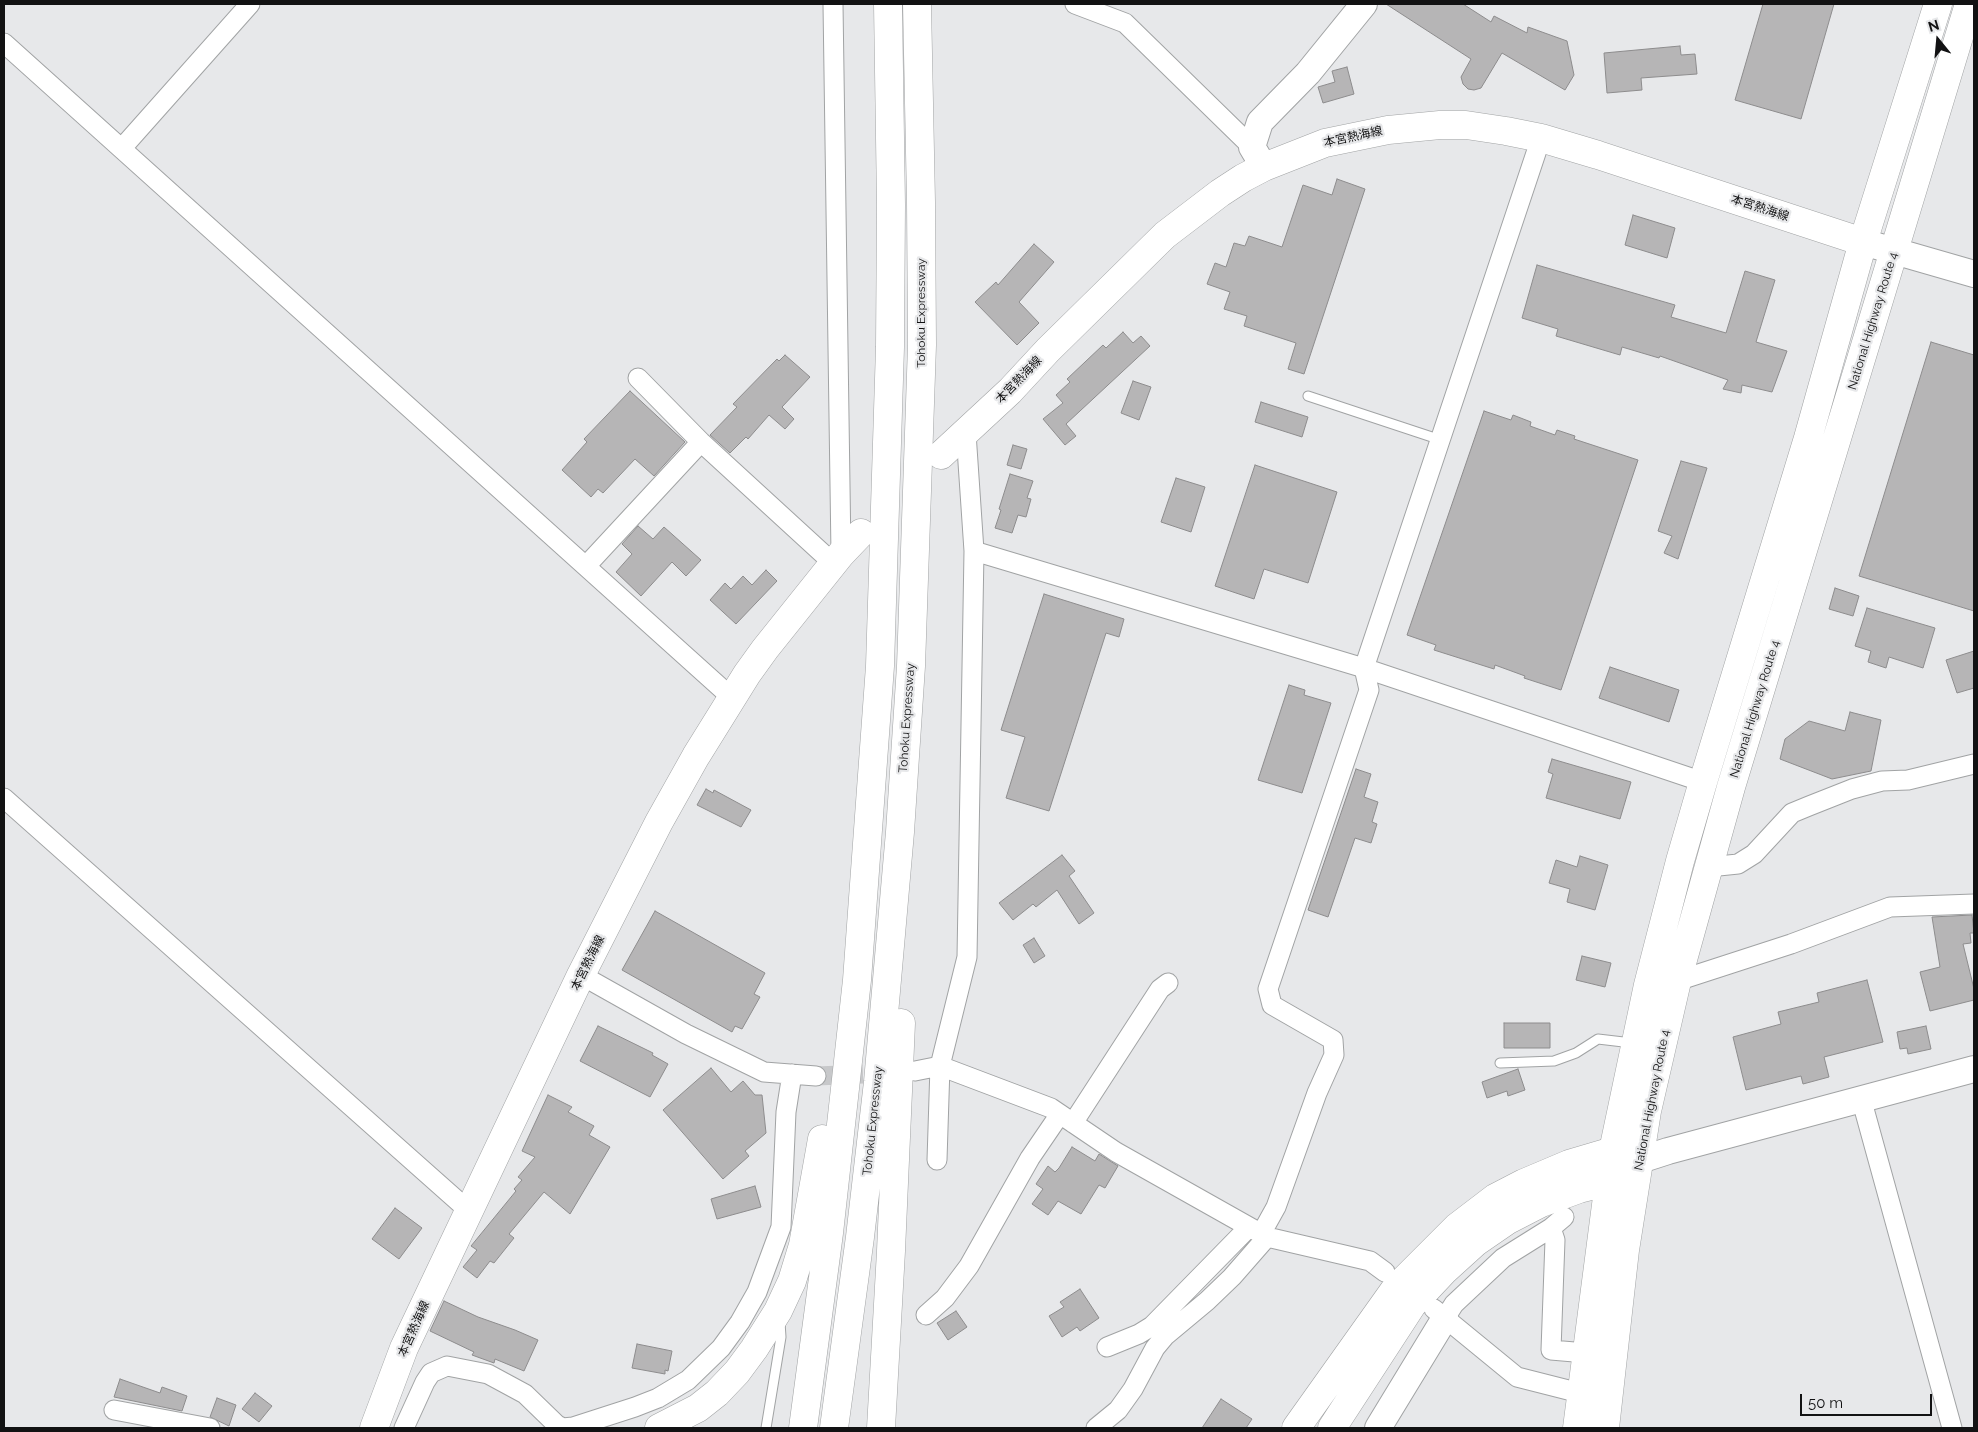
<!DOCTYPE html>
<meta charset="utf-8">
<style>
body{margin:0}
#map{position:relative;width:1978px;height:1432px;overflow:hidden;background:#e7e8ea;font-family:Raleway,sans-serif}
canvas{display:block}
.frame{position:absolute;inset:0;border:5px solid #121213;pointer-events:none}
.north{position:absolute;left:1913px;top:15px;width:50px;height:50px;-webkit-text-stroke:4px #e7e8ea;paint-order:stroke;rotate:343deg;font-size:14px;font-weight:700;line-height:20px;text-align:center;color:#121213}
.north::after{content:'';display:block;margin:auto;width:18px;height:22px;background:#121213;clip-path:polygon(50% 0,100% 100%,50% 72%,0 100%)}
.scale{position:absolute;left:1800px;top:1394px;width:132px;height:22px;box-sizing:border-box;border:2px solid #121213;border-top:0;padding-left:6px;font-size:15px;line-height:18px;white-space:nowrap;color:#121213;-webkit-text-stroke:4px #e7e8ea;paint-order:stroke}
</style>
<div id="map">
<canvas width="1978" height="1432"></canvas>
<div class="frame"></div>
<div class="north">N</div>
<div class="scale">50 m</div>
</div>
<script>
const ctx = document.querySelector('canvas').getContext('2d');
ctx.lineJoin = 'round';
function paint(path, color) {
  ctx.fillStyle = color;
  ctx.fill(path, 'evenodd');
}
function poly(rows) {
  const path = new Path2D();
  for (const r of rows) {
    path.moveTo(r[0], r[1]);
    for (let i = 2; i < r.length; i += 2) path.lineTo(r[i], r[i + 1]);
  }
  return path;
}
function strokePath(path, color, width, dash) {
  ctx.strokeStyle = color;
  ctx.lineWidth = width;
  ctx.lineCap = dash ? 'butt' : 'round';
  ctx.setLineDash(dash || []);
  ctx.stroke(path);
}
function write(font, color, halo, rows, align = 'center') {
  ctx.font = font + ' Raleway,"Noto Sans JP",sans-serif';
  ctx.lineWidth = 4.5;
  ctx.setLineDash([]);
  ctx.textBaseline = 'middle';
  ctx.strokeStyle = halo;
  ctx.fillStyle = color;
  for (const [text, x, y, turn = 0] of rows) {
    ctx.save();
    ctx.translate(x, y);
    ctx.rotate((+turn || 0) * Math.PI / 180);
    ctx.textAlign = isNaN(turn) ? turn : align;
    if (halo) ctx.strokeText(text, 0, 0);
    ctx.fillText(text, 0, 0);
    ctx.restore();
  }
}
const building = poly([
 [1386,4,1463,4,1491,22,1494,16,1527,33,1528,27,1567,41,1574,75,1565,90,1502,53,1481,88,1474,90,1468,89,1463,84,1461,77,1471,59,1386,4],
 [1763,4,1834,4,1801,119,1735,100,1763,4],
 [1680,46,1681,55,1695,54,1697,74,1641,78,1642,90,1607,93,1604,53,1680,46],
 [1347,67,1354,94,1323,103,1318,87,1335,82,1332,71,1347,67],
 [1337,179,1365,189,1304,374,1288,369,1296,343,1244,326,1247,316,1224,309,1230,292,1207,284,1215,263,1226,267,1234,243,1245,246,1249,236,1282,247,1303,185,1332,195,1337,179],
 [1633,215,1675,228,1667,258,1625,245,1633,215],
 [1034,244,1054,262,1019,302,1039,323,1017,345,975,302,996,282,998,285,1034,244],
 [1537,265,1675,305,1671,317,1726,333,1745,271,1775,280,1756,342,1787,351,1772,392,1742,385,1741,393,1723,389,1728,380,1660,356,1659,358,1622,347,1620,355,1556,336,1558,329,1522,318,1537,265],
 [1123,332,1133,343,1141,336,1150,346,1066,424,1076,436,1065,445,1043,419,1063,403,1056,395,1070,382,1067,379,1103,345,1106,348,1123,332],
 [1931,342,1974,355,1974,611,1859,576,1931,342],
 [785,355,810,377,782,407,794,419,785,429,769,415,748,439,746,437,730,453,710,435,737,407,733,404,777,359,779,361,785,355],
 [1133,381,1151,387,1139,420,1121,413,1133,381],
 [630,391,685,442,654,476,635,459,603,493,598,489,591,497,562,470,587,442,584,439,630,391],
 [1261,402,1308,417,1302,437,1255,422,1261,402],
 [1484,411,1511,420,1513,415,1531,422,1530,426,1555,435,1557,430,1575,436,1574,439,1638,460,1561,690,1524,678,1525,676,1495,665,1494,669,1434,650,1436,645,1407,635,1484,411],
 [1013,445,1027,449,1021,469,1007,465,1013,445],
 [1681,461,1707,468,1678,559,1664,553,1672,536,1658,531,1681,461],
 [1255,465,1337,492,1308,583,1264,569,1254,599,1215,586,1255,465],
 [1010,474,1033,481,1027,498,1031,499,1026,517,1018,515,1012,533,995,528,1001,510,999,509,1010,474],
 [1176,478,1205,487,1191,532,1161,522,1176,478],
 [638,526,653,539,664,527,701,560,686,576,672,562,641,596,616,572,632,554,622,544,638,526],
 [766,570,777,581,736,624,710,600,725,583,731,589,743,576,752,585,766,570],
 [1835,588,1859,596,1853,616,1829,609,1835,588],
 [1044,594,1124,619,1119,637,1106,633,1049,811,1006,798,1025,737,1001,730,1044,594],
 [1867,608,1935,628,1923,668,1889,657,1886,668,1868,662,1871,651,1855,646,1867,608],
 [1974,651,1974,688,1957,693,1946,660,1974,651],
 [1610,667,1679,690,1669,722,1599,698,1610,667],
 [1289,685,1305,690,1304,695,1331,703,1302,793,1258,780,1289,685],
 [1850,712,1881,720,1871,771,1832,779,1780,759,1785,739,1809,721,1845,731,1850,712],
 [1552,759,1631,782,1620,819,1546,798,1553,774,1548,772,1552,759],
 [1356,769,1371,774,1364,797,1378,802,1372,822,1377,824,1371,843,1355,838,1328,917,1308,910,1356,769],
 [706,789,713,793,714,790,751,810,741,827,697,805,706,789],
 [1062,855,1075,871,1069,876,1094,913,1079,924,1057,890,1036,907,1033,904,1013,920,999,903,1062,855],
 [1580,856,1608,865,1595,910,1567,902,1570,889,1549,883,1556,860,1577,867,1580,856],
 [655,911,765,973,754,994,760,997,742,1029,735,1026,732,1032,622,970,655,911],
 [1972,915,1974,933,1970,933,1971,943,1963,944,1974,989,1974,1000,1930,1011,1920,972,1940,967,1932,917,1972,915],
 [1034,938,1045,956,1034,963,1023,945,1034,938],
 [1582,956,1611,963,1605,987,1576,980,1582,956],
 [1867,980,1883,1042,1824,1057,1829,1077,1803,1084,1801,1076,1746,1090,1733,1037,1781,1024,1778,1012,1819,1002,1817,993,1867,980],
 [1504,1023,1550,1023,1550,1048,1504,1048,1504,1023],
 [598,1026,653,1053,652,1055,668,1064,650,1097,580,1061,598,1026],
 [1926,1026,1931,1049,1908,1054,1907,1048,1900,1049,1897,1032,1926,1026],
 [711,1068,731,1092,743,1081,755,1095,762,1095,766,1133,745,1151,749,1156,723,1179,663,1110,711,1068],
 [1518,1069,1525,1090,1508,1096,1507,1091,1487,1098,1482,1082,1518,1069],
 [548,1095,572,1107,568,1112,594,1126,589,1135,610,1147,570,1214,544,1192,509,1234,514,1238,494,1263,490,1261,477,1278,463,1267,477,1250,471,1246,516,1191,514,1189,522,1180,518,1177,535,1157,522,1151,548,1095],
 [1072,1147,1095,1161,1099,1154,1118,1166,1105,1188,1099,1185,1081,1214,1058,1201,1048,1215,1032,1204,1043,1189,1036,1184,1048,1166,1055,1172,1059,1168,1072,1147],
 [755,1186,761,1207,717,1219,711,1199,755,1186],
 [395,1208,422,1228,399,1259,372,1239,395,1208],
 [1080,1289,1099,1318,1080,1331,1077,1327,1062,1337,1049,1316,1064,1307,1060,1302,1080,1289],
 [444,1301,478,1317,515,1330,538,1340,524,1371,495,1359,494,1363,472,1355,474,1352,430,1331,444,1301],
 [956,1311,967,1327,948,1340,937,1323,956,1311],
 [637,1344,672,1351,668,1371,665,1370,665,1374,632,1368,637,1344],
 [120,1379,160,1393,162,1387,187,1396,182,1411,114,1397,120,1379],
 [255,1393,272,1406,259,1422,242,1409,255,1393],
 [217,1398,236,1405,229,1426,210,1417,217,1398],
 [1221,1399,1252,1419,1246,1428,1202,1428,1221,1399]
]);
paint(building, '#b6b5b6');
strokePath(building, '#8d8c8d', 1);
strokePath(poly([
 [816,1076,889,1073]
]), '#c7c8ca', 19, [19, 9]);
const lane = poly([
 [1308,396,1441,440],
 [1500,1063,1554,1061,1576,1053,1598,1039,1632,1043],
 [766,1428,781,1337,780,1322]
]);
const street = poly([
 [833,4,841,554],
 [1075,4,1125,23,1252,147],
 [4,43,731,697],
 [122,148,250,4],
 [638,378,701,442,833,563],
 [974,551,1364,668,1703,782],
 [586,566,701,442],
 [4,798,469,1211],
 [1709,867,1738,864,1754,854,1792,813,1809,806,1852,789,1882,781,1908,780,1974,764],
 [581,975,686,1034,764,1072,816,1076],
 [1677,981,1791,944,1890,907,1974,904],
 [915,1071,940,1066,1051,1108,1116,1152,1267,1237,1370,1261,1385,1272],
 [1861,1098,1952,1428],
 [1073,1123,1160,989,1168,983],
 [937,1160,940,1066,967,957,974,551,966,433],
 [1551,1228,1555,1240,1551,1350,1586,1353],
 [1261,1234,1276,1207,1317,1093,1334,1055,1333,1040,1272,1005,1268,989,1369,690,1364,668,1541,138],
 [1434,1309,1517,1377,1580,1393],
 [926,1315,945,1298,969,1266,1030,1158,1060,1114],
 [1445,1318,1454,1304,1503,1258,1551,1228,1564,1217],
 [1107,1347,1139,1334,1152,1326,1249,1227],
 [114,1410,210,1428],
 [404,1428,425,1382,431,1373,447,1366,488,1374,525,1394,557,1425,563,1428,573,1427,635,1407,658,1398,688,1380,721,1348,740,1322,757,1292,781,1227,786,1112,792,1074],
 [1096,1428,1118,1410,1133,1389,1155,1348,1165,1336,1207,1301,1232,1277,1267,1237]
]);
const secondary = poly([
 [1264,167,1252,147,1260,122,1308,73,1364,4],
 [1863,242,1974,274],
 [1640,1160,1668,1151,1974,1069],
 [1378,1428,1445,1318]
]);
const primary = poly([
 [941,455,1010,391,1048,350,1165,235,1220,193,1243,178,1264,167,1325,143,1388,130,1440,125,1466,125,1506,131,1541,138,1598,155,1863,242],
 [374,1428,404,1348,469,1211,581,975,659,822,696,756,747,674,765,649,841,554,861,533]
]);
const highway = poly([
 [659,1428,698,1408,717,1393,737,1372,754,1349,778,1311,792,1281,803,1245,822,1139],
 [803,1428,829,1233,857,980,880,666,890,347,891,205,888,4],
 [834,1428,860,1237,878,1082,900,832,911,666,922,345,921,202,917,4],
 [881,1428,891,1251,901,1023],
 [1296,1428,1395,1289,1457,1227,1495,1198,1524,1183,1569,1164,1613,1151,1629,1156],
 [1332,1428,1412,1305,1444,1271,1476,1242,1508,1220,1541,1203,1579,1189,1611,1181,1624,1171],
 [1577,1428,1613,1151,1648,985,1680,861,1703,782,1808,438,1863,242,1938,4],
 [1605,1428,1625,1250,1647,1111,1677,981,1731,787,1969,4]
]);
strokePath(lane, '#a1a3a4', 11);
strokePath(street, '#a1a3a4', 21);
strokePath(secondary, '#a1a3a4', 28);
strokePath(primary, '#a1a3a4', 29);
strokePath(highway, '#a1a3a4', 29);
strokePath(lane, '#fff', 9);
strokePath(street, '#fff', 19);
strokePath(secondary, '#fff', 26);
strokePath(primary, '#fff', 28);
strokePath(highway, '#fff', 28);
write('12px', '#121213', '#e7e8ea', [
 ["本宮熱海線",1353,137,-12],
 ["本宮熱海線",1760,208,18],
 ["Tohoku Expressway",921,313,-90],
 ["National Highway Route 4",1873,321,-73],
 ["本宮熱海線",1019,380,-46],
 ["National Highway Route 4",1755,709,-73],
 ["Tohoku Expressway",907,718,-86],
 ["本宮熱海線",588,963,-64],
 ["National Highway Route 4",1652,1100,-79],
 ["Tohoku Expressway",873,1121,-84],
 ["本宮熱海線",414,1329,-66]
]);
</script>
